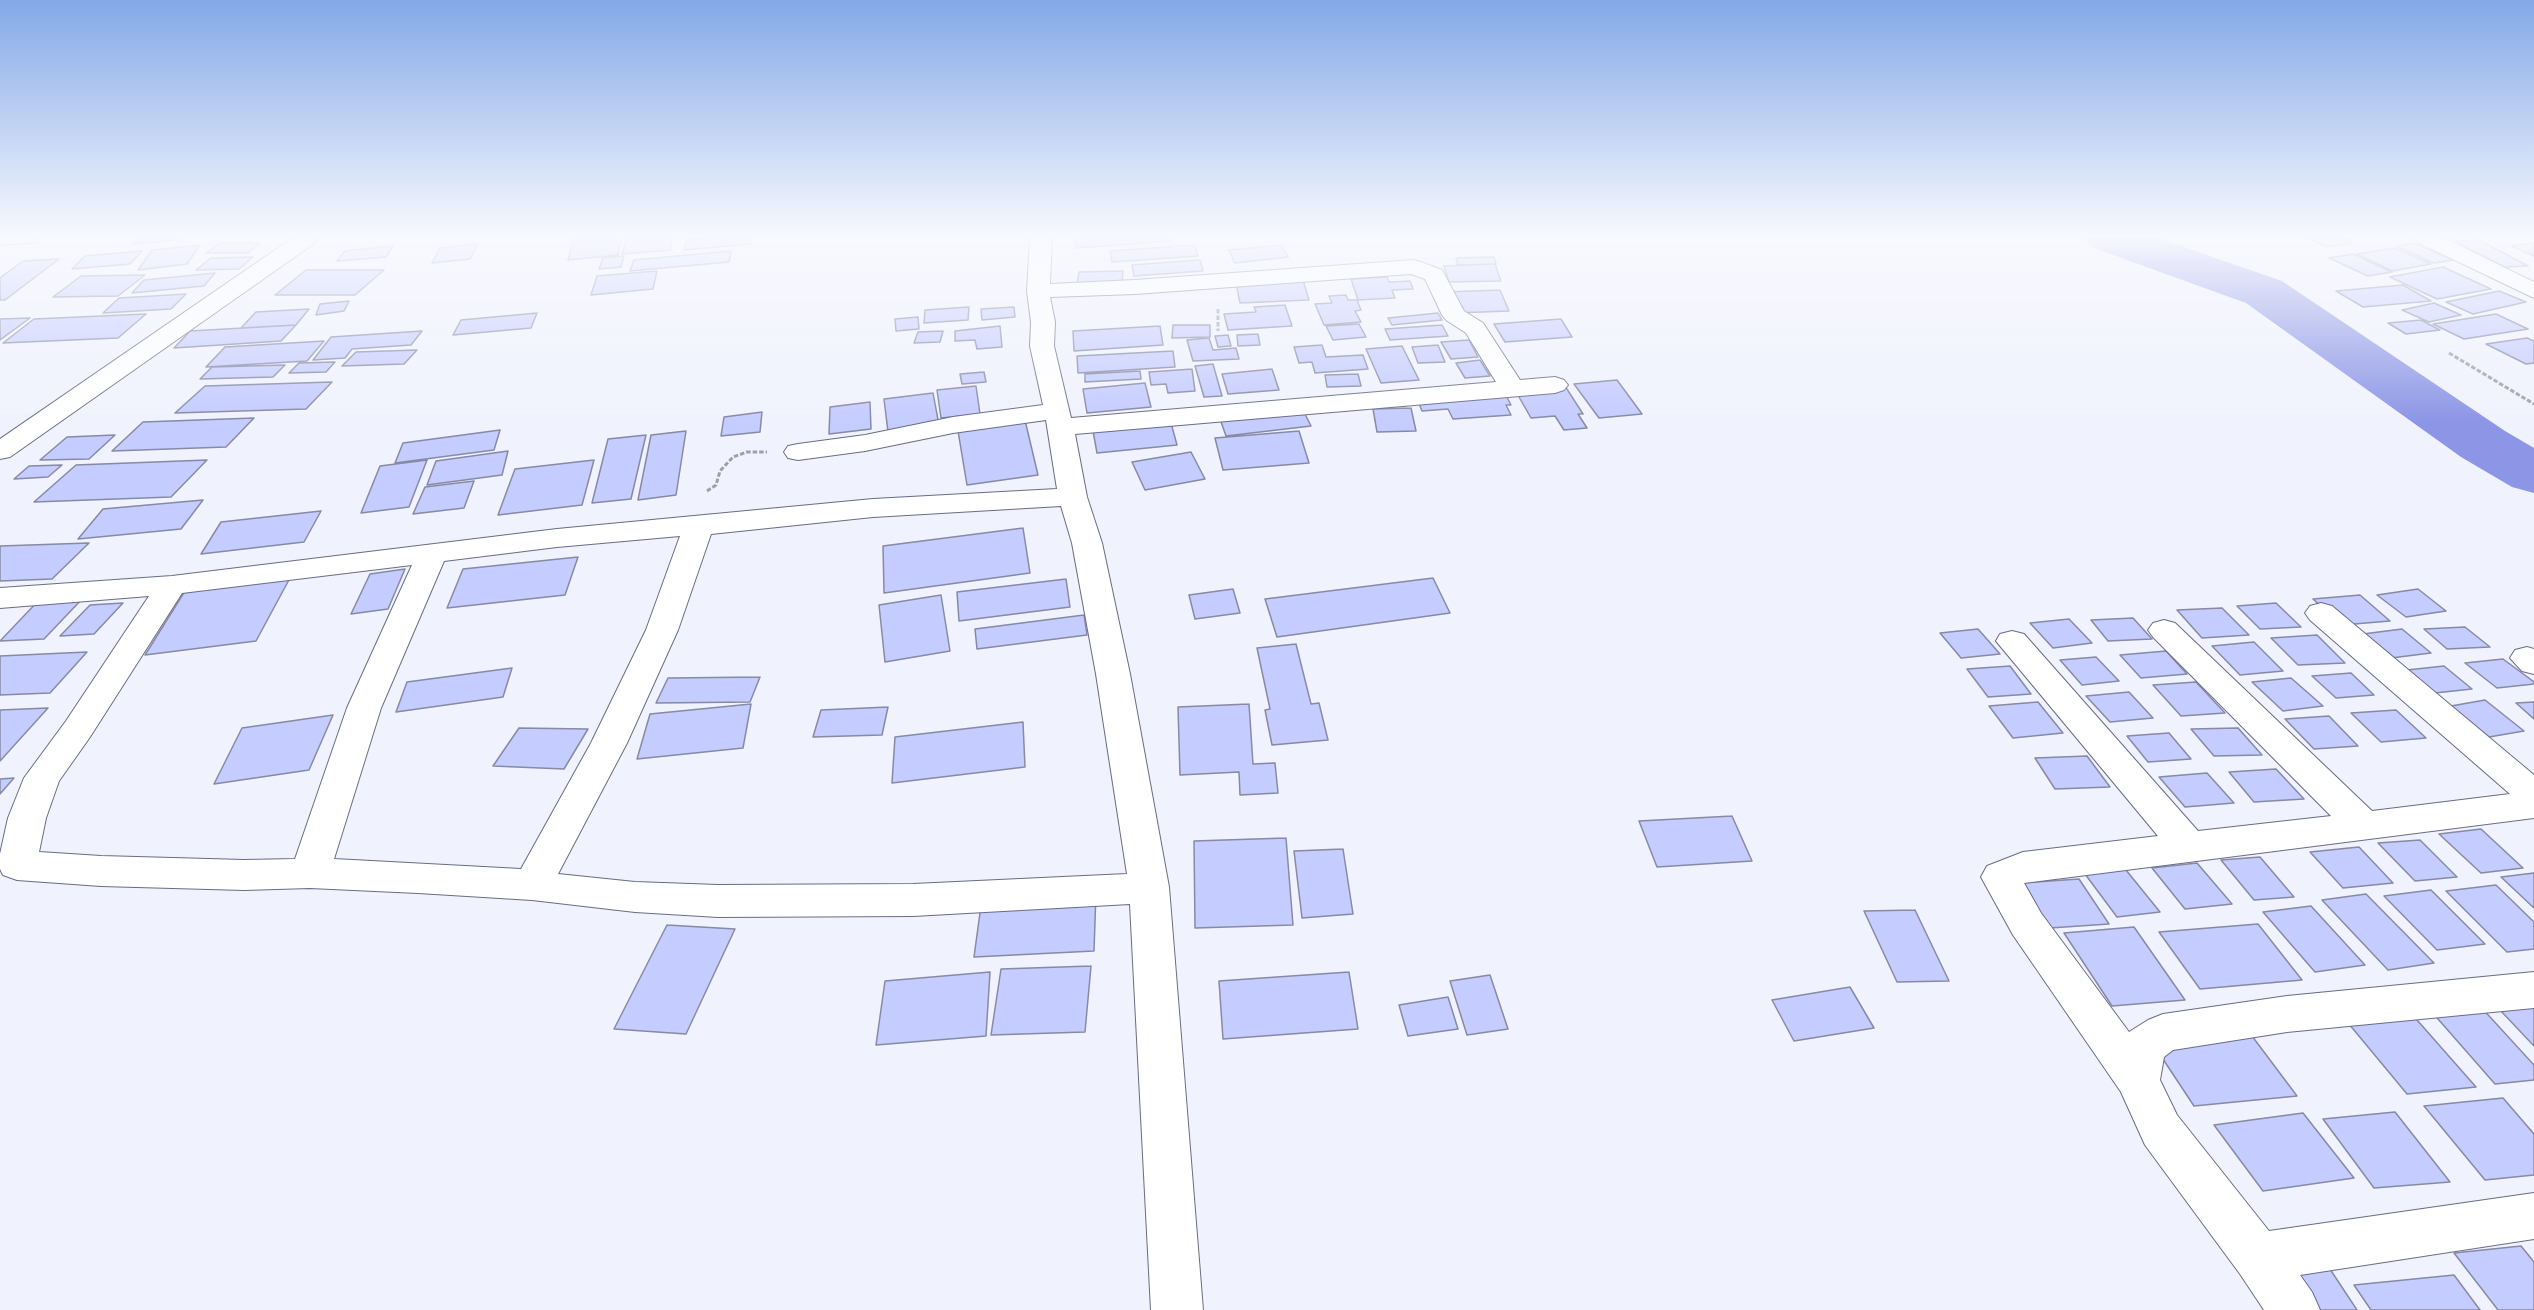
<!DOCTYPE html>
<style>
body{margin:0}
canvas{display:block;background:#f0f2fd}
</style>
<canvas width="2534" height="1310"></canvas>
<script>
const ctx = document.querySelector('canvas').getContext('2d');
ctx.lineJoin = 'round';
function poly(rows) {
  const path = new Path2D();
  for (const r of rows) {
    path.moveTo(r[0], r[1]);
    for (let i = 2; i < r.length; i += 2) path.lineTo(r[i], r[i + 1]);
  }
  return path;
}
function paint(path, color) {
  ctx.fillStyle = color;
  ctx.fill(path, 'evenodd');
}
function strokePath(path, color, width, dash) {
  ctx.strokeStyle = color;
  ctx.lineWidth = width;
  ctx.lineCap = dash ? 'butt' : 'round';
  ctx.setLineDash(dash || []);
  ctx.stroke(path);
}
paint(poly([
 [2084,237,2155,237,2282,281,2505,431,2534,448,2534,493,2512,487,2461,457,2246,303,2091,247,2084,237]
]), '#8d96e6');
const building = poly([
 [139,237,181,237,179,240,133,244,139,237],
 [574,237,622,237,618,255,568,260,574,237],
 [627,237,673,237,670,250,622,254,627,237],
 [709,237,751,237,750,244,684,250,687,239,709,237],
 [1074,237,1169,237,1170,241,1076,248,1074,237],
 [2306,237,2341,237,2353,243,2327,247,2306,237],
 [2479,240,2528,266,2504,267,2455,241,2479,240],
 [220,243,261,243,248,253,206,253,220,243],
 [2414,243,2453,260,2434,263,2396,246,2414,243],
 [2534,243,2534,256,2511,246,2534,243],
 [478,244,470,259,432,263,440,248,478,244],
 [200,245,187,264,138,270,152,250,200,245],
 [1195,245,1198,256,1112,262,1110,251,1195,245],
 [1281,245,1288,257,1235,263,1229,250,1281,245],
 [393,246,386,257,337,261,345,251,393,246],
 [2395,248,2431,264,2392,271,2357,254,2395,248],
 [142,251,130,264,72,269,85,256,142,251],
 [731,251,729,262,630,271,634,260,731,251],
 [2353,254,2392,272,2368,276,2329,258,2353,254],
 [624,256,621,267,599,269,603,258,624,256],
 [253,257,239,269,196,270,211,258,253,257],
 [1494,257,1496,264,1458,265,1456,258,1494,257],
 [59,259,5,300,0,300,0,278,23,261,59,259],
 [1200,260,1203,271,1134,276,1132,265,1200,260],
 [1495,264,1501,281,1449,282,1444,266,1495,264],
 [2443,267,2491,289,2437,299,2390,277,2443,267],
 [306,270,384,270,355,295,275,295,306,270],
 [657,271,653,289,591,295,597,276,657,271],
 [1123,271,1122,283,1077,284,1079,272,1123,271],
 [215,273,204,286,132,293,144,280,215,273],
 [145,275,118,296,53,297,81,276,145,275],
 [1387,277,1389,282,1410,281,1413,289,1392,290,1395,298,1358,300,1351,279,1387,277],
 [1303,280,1309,300,1240,303,1236,283,1303,280],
 [2403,285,2431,301,2363,307,2336,291,2403,285],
 [1500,290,1509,311,1454,313,1446,292,1500,290],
 [2499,291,2526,302,2473,314,2446,302,2499,291],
 [186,294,171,309,103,313,119,298,186,294],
 [1346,295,1348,300,1357,300,1361,310,1355,311,1361,322,1324,325,1315,304,1332,303,1329,296,1346,295],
 [349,301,344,311,316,315,320,304,349,301],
 [2434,303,2461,315,2429,322,2402,310,2434,303],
 [1285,305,1292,326,1228,330,1224,314,1256,312,1254,307,1285,305],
 [969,307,968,320,924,323,925,310,969,307],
 [1014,307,1015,317,982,320,981,309,1014,307],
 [309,309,296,325,241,328,256,312,309,309],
 [537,313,531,328,453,335,461,320,537,313],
 [1438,313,1442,320,1392,325,1388,318,1438,313],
 [146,314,118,338,3,343,34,319,146,314],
 [2496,314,2528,329,2464,339,2433,324,2496,314],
 [918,317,919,329,896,331,895,319,918,317],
 [30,318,0,340,0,319,30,318],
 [1561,319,1572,337,1505,342,1494,324,1561,319],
 [2421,320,2440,330,2406,334,2388,323,2421,320],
 [1359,324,1366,337,1333,340,1326,326,1359,324],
 [296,325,281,341,174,348,190,331,296,325],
 [1173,325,1210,325,1210,337,1172,338,1173,325],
 [1442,325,1448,336,1390,340,1385,329,1442,325],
 [1000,326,1002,347,977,349,975,340,955,341,955,331,1000,326],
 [1160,326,1163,345,1074,351,1073,331,1160,326],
 [422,331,411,345,352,349,345,358,313,360,331,337,422,331],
 [943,331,940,342,914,343,918,332,943,331],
 [1258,334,1260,345,1238,346,1237,335,1258,334],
 [1228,335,1231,346,1218,347,1215,336,1228,335],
 [1209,338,1213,350,1236,348,1239,359,1193,361,1187,340,1209,338],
 [2527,338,2534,341,2534,363,2526,364,2486,344,2527,338],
 [1469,340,1478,357,1451,359,1441,342,1469,340],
 [324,341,307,361,206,367,225,347,324,341],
 [1322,345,1326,357,1363,355,1368,369,1315,373,1312,362,1299,363,1294,347,1322,345],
 [1438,345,1445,362,1418,363,1412,347,1438,345],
 [1402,346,1419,380,1381,383,1366,349,1402,346],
 [417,350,404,364,342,366,356,352,417,350],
 [1173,351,1175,367,1078,373,1077,356,1173,351],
 [1480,360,1490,376,1465,378,1456,363,1480,360],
 [335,362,326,372,289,373,299,363,335,362],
 [1213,364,1222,396,1204,397,1195,366,1213,364],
 [285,365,273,377,200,379,212,367,285,365],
 [1192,369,1195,391,1168,393,1166,384,1151,385,1149,372,1192,369],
 [1272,369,1279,390,1228,394,1222,374,1272,369],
 [1140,371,1141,379,1085,382,1085,374,1140,371],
 [984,372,986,382,962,384,960,374,984,372],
 [1358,374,1361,386,1327,387,1325,375,1358,374],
 [1617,380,1642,414,1599,418,1574,384,1617,380],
 [332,382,306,409,175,413,205,386,332,382],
 [1145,383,1151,407,1087,413,1083,389,1145,383],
 [976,386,980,414,941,418,937,390,976,386],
 [1565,386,1583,414,1578,414,1587,428,1564,430,1555,416,1531,418,1515,390,1565,386],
 [1503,390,1511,405,1506,405,1511,415,1453,419,1448,409,1422,411,1416,396,1503,390],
 [933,393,939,425,888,432,884,399,933,393],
 [870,402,871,429,829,434,830,407,870,402],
 [1301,406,1311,426,1226,436,1219,416,1301,406],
 [1411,408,1416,431,1377,432,1373,409,1411,408],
 [762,412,760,432,721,436,724,417,762,412],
 [1024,416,1038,475,967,485,957,425,1024,416],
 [254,418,226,447,112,451,143,422,254,418],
 [1171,423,1177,445,1097,453,1093,431,1171,423],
 [500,430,494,450,395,463,403,443,500,430],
 [686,431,676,495,638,500,651,435,686,431],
 [1299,431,1309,463,1223,470,1215,438,1299,431],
 [115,435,89,459,40,460,67,437,115,435],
 [646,435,631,499,592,503,608,439,646,435],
 [508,451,502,475,427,485,436,461,508,451],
 [1191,452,1205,479,1145,490,1132,462,1191,452],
 [207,460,171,497,34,502,76,465,207,460],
 [427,460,409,507,361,513,380,466,427,460],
 [594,460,582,505,498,515,515,469,594,460],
 [62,465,48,477,14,479,29,466,62,465],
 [474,481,464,508,413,514,425,487,474,481],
 [203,500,181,529,78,539,103,509,203,500],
 [321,511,304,542,201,554,221,522,321,511],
 [1023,528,1030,573,884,593,883,546,1023,528],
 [89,543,52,579,0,581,0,546,89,543],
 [578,557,565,595,447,608,463,569,578,557],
 [405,569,388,609,351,614,370,574,405,569],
 [290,578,256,641,145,655,185,591,290,578],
 [1433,578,1450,613,1277,637,1265,599,1433,578],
 [1066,579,1070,607,959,621,957,592,1066,579],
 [1233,589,1240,613,1195,619,1189,595,1233,589],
 [2418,589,2446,611,2406,617,2377,595,2418,589],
 [941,595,950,651,885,662,879,605,941,595],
 [2360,595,2390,621,2342,625,2313,599,2360,595],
 [84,597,44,639,0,641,40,599,84,597],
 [123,603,94,634,60,636,90,605,123,603],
 [2276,603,2301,627,2260,629,2237,606,2276,603],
 [2222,608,2249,635,2202,638,2177,610,2222,608],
 [1084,615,1087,635,977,649,975,629,1084,615],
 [2133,618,2152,639,2108,641,2091,620,2133,618],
 [2069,619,2092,643,2053,648,2030,623,2069,619],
 [2465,627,2490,647,2447,649,2424,629,2465,627],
 [1978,629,2000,654,1961,658,1940,633,1978,629],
 [2402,629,2431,653,2391,658,2363,634,2402,629],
 [2317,635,2345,663,2298,665,2271,638,2317,635],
 [2254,642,2283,671,2240,675,2212,646,2254,642],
 [1296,644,1311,704,1319,703,1328,740,1272,745,1265,710,1270,709,1257,648,1296,644],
 [2166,651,2187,674,2141,678,2120,655,2166,651],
 [87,652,50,693,0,695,0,656,87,652],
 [2096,657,2119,681,2082,685,2060,660,2096,657],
 [2503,659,2534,682,2534,684,2497,688,2465,663,2503,659],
 [2010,666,2031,694,1988,697,1967,669,2010,666],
 [2444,666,2472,689,2435,693,2407,670,2444,666],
 [512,668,503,697,396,712,407,682,512,668],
 [2351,673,2374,695,2336,698,2312,676,2351,673],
 [760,677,750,702,656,703,668,678,760,677],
 [2291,678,2323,706,2283,711,2252,682,2291,678],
 [2196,682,2225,713,2181,716,2153,685,2196,682],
 [2129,692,2153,718,2110,722,2086,696,2129,692],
 [2485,700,2524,731,2489,737,2451,706,2485,700],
 [2038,702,2063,733,2013,738,1989,706,2038,702],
 [2534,702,2534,719,2516,703,2534,702],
 [751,704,743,748,637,759,650,714,751,704],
 [1249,704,1253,764,1275,763,1278,793,1240,795,1239,772,1180,775,1178,707,1249,704],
 [888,707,882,735,813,737,821,710,888,707],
 [48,708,0,761,0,710,48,708],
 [2396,710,2426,738,2381,742,2351,713,2396,710],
 [333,715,309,770,214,784,242,728,333,715],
 [2329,716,2358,746,2314,749,2285,719,2329,716],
 [1023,722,1025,767,892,783,895,737,1023,722],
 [519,728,588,729,564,769,493,766,519,728],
 [2238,728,2262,755,2214,756,2191,729,2238,728],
 [2169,733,2191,759,2148,762,2127,736,2169,733],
 [2087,756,2110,787,2055,789,2035,758,2087,756],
 [2276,769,2304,799,2254,802,2229,772,2276,769],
 [2207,773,2234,803,2185,807,2159,777,2207,773],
 [14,778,0,794,0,779,14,778],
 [1732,816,1752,861,1657,867,1639,821,1732,816],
 [2481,829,2523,868,2481,873,2439,834,2481,829],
 [1286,838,1293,925,1195,928,1194,841,1286,838],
 [2420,840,2457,877,2415,881,2378,843,2420,840],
 [2359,847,2393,883,2343,888,2310,852,2359,847],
 [1343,849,1353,914,1302,918,1294,851,1343,849],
 [2260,857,2294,897,2254,900,2221,860,2260,857],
 [2197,863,2232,904,2185,909,2152,868,2197,863],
 [2126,870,2160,912,2117,917,2085,874,2126,870],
 [2534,873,2534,908,2501,877,2534,873],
 [2079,879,2109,924,2050,928,2021,883,2079,879],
 [2496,885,2534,922,2534,949,2507,952,2446,891,2496,885],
 [2431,890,2485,944,2437,950,2384,896,2431,890],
 [1096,892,1094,951,974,957,982,898,1096,892],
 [2366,894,2434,963,2388,970,2322,900,2366,894],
 [2311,906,2365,965,2315,972,2263,912,2311,906],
 [1915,910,1949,981,1897,982,1864,911,1915,910],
 [2258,924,2302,980,2200,989,2159,932,2258,924],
 [667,925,735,929,686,1034,614,1029,667,925],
 [2134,927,2185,1000,2112,1006,2064,933,2134,927],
 [1091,966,1085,1032,991,1035,1001,969,1091,966],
 [990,972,986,1036,876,1045,885,981,990,972],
 [1349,972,1358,1029,1223,1039,1219,981,1349,972],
 [1490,975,1508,1029,1467,1035,1450,981,1490,975],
 [1850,987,1874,1028,1794,1041,1772,1000,1850,987],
 [1448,997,1458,1029,1408,1036,1399,1005,1448,997],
 [2480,1006,2534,1065,2534,1080,2495,1084,2431,1011,2480,1006],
 [2534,1006,2534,1046,2500,1010,2534,1006],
 [2410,1012,2476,1087,2407,1094,2344,1018,2410,1012],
 [2252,1036,2297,1096,2194,1106,2153,1044,2252,1036],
 [2503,1098,2534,1134,2534,1175,2485,1180,2424,1106,2503,1098],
 [2395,1112,2450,1182,2374,1188,2323,1119,2395,1112],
 [2303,1113,2354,1178,2263,1191,2214,1125,2303,1113],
 [2521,1246,2534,1262,2534,1310,2498,1310,2454,1253,2521,1246],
 [2326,1263,2357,1310,2318,1310,2290,1266,2326,1263],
 [2454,1275,2480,1310,2371,1310,2354,1285,2454,1275]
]);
paint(building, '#c5ccff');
strokePath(building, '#868aa4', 1.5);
const minor = poly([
 [0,237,39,237,36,242,28,243,0,245,0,237],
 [294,237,319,237,316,242,10,457,0,459,0,439,294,237],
 [1030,237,1052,237,1050,284,1135,280,1413,260,1421,262,1442,270,1464,311,1483,323,1520,380,1555,377,1564,380,1568,385,1564,390,1555,393,1075,434,1087,497,1102,543,1130,674,1169,887,1203,1310,1151,1310,1130,904,913,916,718,917,635,912,532,900,418,893,310,888,244,890,101,886,17,880,3,875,0,869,0,854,8,818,24,778,66,721,149,596,0,608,0,588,172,576,557,529,873,499,1057,489,1046,420,953,433,865,451,798,460,788,458,784,452,788,446,798,444,865,435,953,417,1043,405,1030,346,1031,322,1027,291,1030,237],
 [1411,274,1425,279,1442,315,1446,320,1466,333,1496,382,1071,418,1054,346,1055,322,1050,297,1135,294,1411,274],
 [1061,506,1072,543,1096,674,1127,874,913,884,718,885,635,882,558,874,627,743,678,630,711,534,873,517,1061,506],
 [680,536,646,630,591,743,521,869,334,859,381,708,444,561,557,547,680,536],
 [412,565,347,708,295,859,244,860,101,856,39,852,46,818,59,781,90,737,182,593,412,565],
 [2321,603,2332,606,2534,775,2534,818,2024,883,2041,913,2129,1032,2148,1020,2163,1014,2287,996,2534,972,2534,1008,2287,1032,2173,1050,2164,1057,2160,1080,2177,1115,2269,1231,2534,1193,2534,1239,2300,1275,2312,1292,2320,1310,2264,1310,2240,1274,2145,1145,2121,1092,2013,935,1981,877,1987,866,2023,852,2158,836,1996,641,2000,634,2012,631,2024,634,2198,831,2331,816,2153,637,2148,630,2153,623,2164,620,2175,623,2372,811,2510,794,2310,620,2305,613,2310,606,2321,603],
 [2527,647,2534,649,2534,674,2522,671,2510,658,2515,650,2527,647]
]);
const tertiary = poly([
 [2414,237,2442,237,2534,282,2534,298,2417,242,2414,237]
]);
strokePath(minor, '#696c85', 2);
strokePath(tertiary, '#696c85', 2);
strokePath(poly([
 [1218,309,1218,331],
 [2449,353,2534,404],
 [707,491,716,485,720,471,733,457,747,452,767,452]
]), '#9d9faa', 3, [4.5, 2]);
paint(minor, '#fff');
paint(tertiary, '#fff');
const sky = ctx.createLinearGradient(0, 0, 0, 421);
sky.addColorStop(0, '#83a8e7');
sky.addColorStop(0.56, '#f8f9fe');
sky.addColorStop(1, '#f8f9fe00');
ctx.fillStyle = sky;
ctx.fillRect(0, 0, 2534, 421);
</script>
